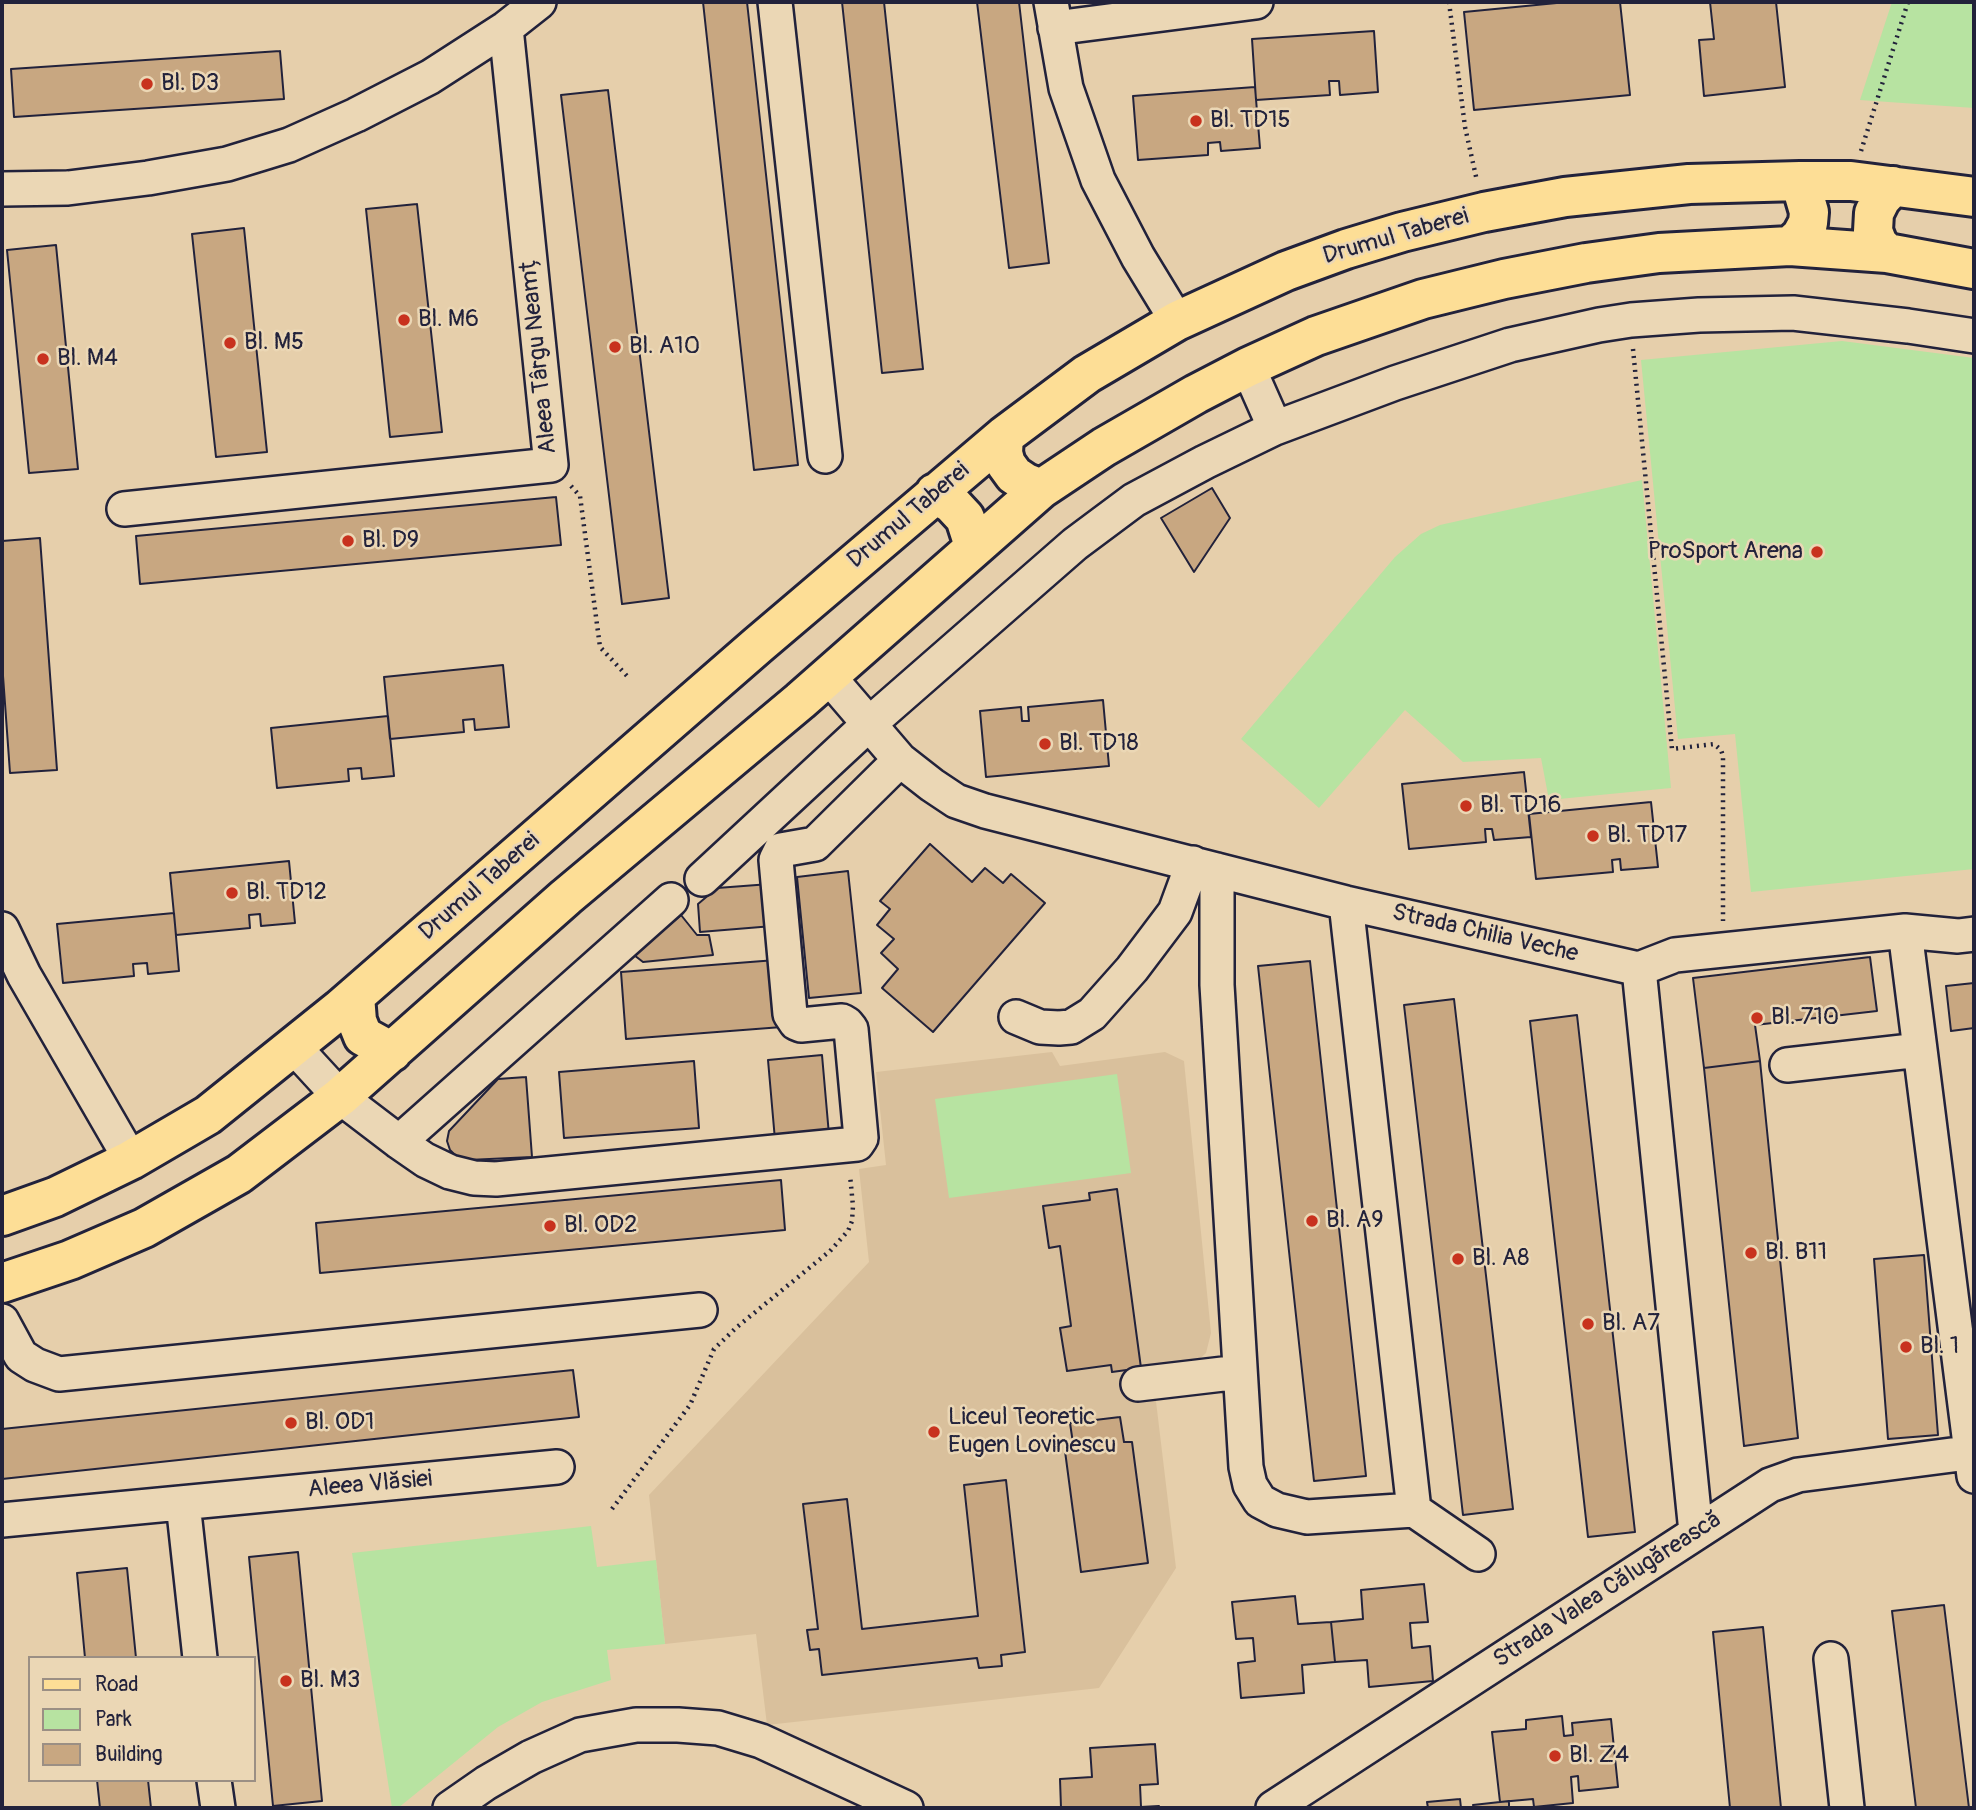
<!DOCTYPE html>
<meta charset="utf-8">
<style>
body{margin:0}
#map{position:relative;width:1976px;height:1810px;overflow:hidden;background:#e6cfab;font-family:Pangolin,sans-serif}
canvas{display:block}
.frame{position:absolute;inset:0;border:4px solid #22223b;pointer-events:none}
.legend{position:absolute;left:28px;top:1656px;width:228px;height:126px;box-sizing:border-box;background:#ebd7b5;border:2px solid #9b8f84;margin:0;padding:9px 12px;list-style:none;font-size:21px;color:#22223b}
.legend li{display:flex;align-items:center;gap:14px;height:35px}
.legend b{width:35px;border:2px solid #9b8f84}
</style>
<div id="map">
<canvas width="1976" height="1810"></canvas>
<div class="frame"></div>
<ul class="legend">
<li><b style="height:9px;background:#fdde96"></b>Road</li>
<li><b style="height:19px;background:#b7e3a1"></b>Park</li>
<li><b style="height:19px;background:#c8a781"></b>Building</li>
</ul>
</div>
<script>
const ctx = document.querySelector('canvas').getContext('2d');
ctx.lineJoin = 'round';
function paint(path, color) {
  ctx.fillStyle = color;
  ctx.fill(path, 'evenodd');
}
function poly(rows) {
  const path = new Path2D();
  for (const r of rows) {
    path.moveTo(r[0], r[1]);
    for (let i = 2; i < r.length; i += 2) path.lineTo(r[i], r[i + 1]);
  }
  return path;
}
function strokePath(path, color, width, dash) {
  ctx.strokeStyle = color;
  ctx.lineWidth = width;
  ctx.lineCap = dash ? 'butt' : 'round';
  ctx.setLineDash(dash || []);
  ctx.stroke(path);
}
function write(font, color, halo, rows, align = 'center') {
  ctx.font = font + ' Pangolin,sans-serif';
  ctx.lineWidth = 5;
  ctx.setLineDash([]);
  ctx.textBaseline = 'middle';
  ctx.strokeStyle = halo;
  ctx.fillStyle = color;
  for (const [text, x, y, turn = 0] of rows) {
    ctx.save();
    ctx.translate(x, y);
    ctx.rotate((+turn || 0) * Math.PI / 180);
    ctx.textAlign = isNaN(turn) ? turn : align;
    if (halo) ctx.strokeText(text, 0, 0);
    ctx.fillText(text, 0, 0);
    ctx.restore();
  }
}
paint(poly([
 [1052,1052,1060,1066,1165,1052,1184,1061,1211,1333,1206,1353,1195,1363,1152,1368,1176,1568,1099,1688,767,1725,756,1634,665,1644,649,1495,869,1262,859,1169,886,1165,876,1072]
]), '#d9c09c');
paint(poly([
 [1892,2,1974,2,1974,108,1860,100],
 [1842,341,1974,358,1974,869,1751,892,1735,734,1678,739,1641,360],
 [1642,480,1671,788,1549,800,1541,758,1463,762,1405,710,1319,808,1241,739,1395,557,1421,534,1440,525],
 [1117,1074,1131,1173,949,1198,935,1099],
 [591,1526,597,1567,656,1560,665,1644,607,1650,611,1680,542,1702,498,1727,398,1808,392,1808,352,1553]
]), '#b7e3a1');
const building = poly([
 [703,2,747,2,798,465,754,470,703,2],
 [842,2,884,2,923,369,882,373,842,2],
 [977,2,1019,2,1049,263,1009,268,977,2],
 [1567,2,1620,2,1630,95,1474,110,1464,12,1567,2],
 [1698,2,1776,2,1785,87,1704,96,1699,40,1714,39,1710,2,1698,2],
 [1374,31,1378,92,1340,95,1339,81,1329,81,1330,95,1256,100,1252,39,1374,31],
 [280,51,284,99,14,117,11,69,280,51],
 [1255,87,1260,148,1221,151,1220,142,1208,143,1208,155,1138,160,1133,96,1255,87],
 [608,90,669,598,622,604,561,95,608,90],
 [417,204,442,432,390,437,366,209,417,204],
 [244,228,267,452,216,457,192,234,244,228],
 [56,245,78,469,29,473,7,250,56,245],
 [1212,488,1230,518,1194,572,1161,518,1212,488],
 [556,497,561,545,140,584,136,536,556,497],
 [40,538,57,770,10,773,2,662,2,541,40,538],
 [503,665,509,727,475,730,474,719,463,720,464,732,390,739,384,677,503,665],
 [1103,700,1109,766,986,777,980,711,1021,707,1022,721,1029,721,1028,707,1103,700],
 [388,716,394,776,362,779,361,768,348,769,349,781,277,788,271,728,388,716],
 [1524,772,1531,837,1494,840,1492,829,1485,829,1486,842,1409,849,1402,784,1524,772],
 [1651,802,1658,867,1621,870,1620,859,1612,860,1613,872,1536,879,1529,814,1651,802],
 [930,844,972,882,985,868,1003,883,1011,874,1045,903,933,1032,882,988,898,969,881,953,894,939,877,925,890,909,880,901,930,844],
 [289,861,295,923,261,926,260,914,249,915,250,928,176,935,170,873,289,861],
 [848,871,861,993,809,998,797,877,848,871],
 [770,884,773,926,700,932,698,904,717,888,770,884],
 [174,913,179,971,148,974,147,963,133,964,134,976,63,983,57,924,174,913],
 [681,915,697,935,709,935,713,955,643,962,634,955,681,915],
 [1870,957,1877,1011,1755,1025,1760,1061,1704,1068,1693,978,1870,957],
 [776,960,782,1027,626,1039,621,972,776,960],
 [1310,961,1366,1476,1314,1481,1258,966,1310,961],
 [1974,983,1974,1028,1951,1031,1946,986,1974,983],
 [1454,999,1513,1509,1463,1515,1404,1005,1454,999],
 [1577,1015,1635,1532,1588,1537,1530,1021,1577,1015],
 [822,1055,829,1135,775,1140,768,1060,822,1055],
 [694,1061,699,1128,564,1138,559,1072,694,1061],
 [1760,1061,1798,1438,1744,1446,1704,1068,1760,1061],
 [526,1077,532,1157,468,1160,458,1158,450,1150,447,1141,449,1131,498,1079,526,1077],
 [781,1180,785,1230,320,1273,316,1223,781,1180],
 [1117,1189,1141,1368,1112,1372,1111,1365,1067,1371,1060,1328,1071,1326,1060,1246,1049,1248,1043,1206,1090,1200,1089,1193,1117,1189],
 [1924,1255,1938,1435,1888,1439,1874,1259,1924,1255],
 [573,1370,579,1417,2,1479,2,1429,573,1370],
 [1120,1417,1124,1442,1132,1442,1148,1563,1081,1572,1065,1451,1074,1450,1070,1423,1120,1417],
 [1006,1480,1025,1652,1001,1655,1002,1666,979,1668,977,1658,822,1675,819,1649,810,1650,807,1630,818,1629,803,1504,847,1499,862,1629,978,1616,964,1485,1006,1480],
 [298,1552,322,1801,273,1806,249,1557,298,1552],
 [127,1568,136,1658,85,1658,77,1573,127,1568],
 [1424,1584,1428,1622,1410,1623,1412,1648,1430,1646,1433,1681,1369,1687,1367,1660,1335,1662,1331,1622,1363,1619,1361,1590,1424,1584],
 [1295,1596,1298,1624,1331,1622,1335,1662,1302,1665,1304,1693,1241,1698,1238,1663,1255,1661,1253,1638,1236,1639,1232,1602,1295,1596],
 [1944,1605,1969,1808,1916,1808,1892,1611,1944,1605],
 [1763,1627,1781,1808,1730,1808,1713,1632,1763,1627],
 [1562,1716,1564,1736,1573,1735,1572,1723,1611,1719,1618,1787,1579,1791,1578,1776,1571,1777,1573,1803,1534,1807,1533,1799,1500,1802,1492,1732,1526,1729,1526,1720,1562,1716],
 [1155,1744,1158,1784,1140,1785,1141,1807,1159,1806,1159,1808,1061,1808,1060,1779,1092,1777,1090,1748,1155,1744],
 [97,1780,148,1780,151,1808,100,1808,97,1780],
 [1460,1799,1461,1808,1428,1808,1427,1802,1460,1799],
 [1509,1801,1509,1808,1474,1808,1473,1805,1509,1801]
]);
paint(building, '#c8a781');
strokePath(building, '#22223b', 2);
const minor = poly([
 [775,2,825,456],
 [1051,2,1066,88,1098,180,1138,257,1177,321],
 [1055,28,1256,2],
 [2,189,68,188,148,178,227,164,289,145,356,115,430,77,506,28,539,2],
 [1248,367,1275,428],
 [124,509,551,465,506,28],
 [828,676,900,760,932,785,956,801,985,811,1346,903,1639,969],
 [1217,870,1217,985,1246,1467,1250,1485,1260,1501,1277,1510,1307,1517,1414,1510],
 [702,879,869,724,1075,544,1134,500,1205,462,1275,428,1395,383,1510,345,1599,325,1631,320,1699,315,1793,313,1908,326,1974,336],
 [1346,903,1414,1510,1478,1554],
 [2,929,24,975,131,1160],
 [1905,931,1974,1476],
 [1639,969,1696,1532],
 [1639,969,1675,955,1905,931,1958,936,1974,934],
 [1016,1017,1040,1027,1059,1028,1071,1027,1092,1014,1132,969,1175,912,1193,863],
 [295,1048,340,1097,399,1142,425,1160,450,1172,474,1178,496,1179,857,1144,861,1138,851,1029,847,1024,842,1021,801,1025,796,1023,790,1014,776,860,781,850,815,844,900,760],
 [1787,1065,1920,1050],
 [399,1142,671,900],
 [2,1321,21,1356,35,1365,59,1374,700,1310],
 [1138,1384,1240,1372],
 [183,1503,200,1658],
 [2,1520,557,1467],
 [1831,1659,1847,1808],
 [214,1780,218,1808],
 [450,1808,486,1783,531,1757,580,1735,636,1725,678,1725,718,1728,761,1741,906,1808],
 [1273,1808,1770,1485,1798,1475,1974,1452]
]);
const major = poly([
 [1790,246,1801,236,1808,223,1809,212,1800,181],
 [1887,253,1878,244,1873,231,1874,213,1881,199,1893,186],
 [1004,436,1003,453,1006,464,1014,475,1026,483,1041,489],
 [935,493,952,504,965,518,974,546],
 [355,996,357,1021,363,1036,392,1052],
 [2,1216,55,1197,131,1160,208,1115,340,1009,758,645,1004,436,1087,374,1177,321,1286,271,1346,249,1402,232,1484,212,1565,197,1689,184,1800,181,1851,181,1974,197],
 [2,1283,70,1260,144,1228,239,1174,340,1097,566,897,800,701,1041,489,1104,447,1196,394,1248,367,1316,336,1423,299,1504,279,1586,263,1659,253,1790,246,1887,253,1974,269]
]);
strokePath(minor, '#22223b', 38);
strokePath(major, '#22223b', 44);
strokePath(poly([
 [1449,2,1465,127,1477,181],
 [1861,151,1908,2],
 [1633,349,1672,749,1714,744,1721,750,1723,756,1723,921],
 [571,486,580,496,600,647,628,677],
 [612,1509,690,1405,714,1349,737,1327,830,1251,848,1231,852,1221,853,1206,850,1175]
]), '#22223b', 4.5, [2, 5]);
strokePath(minor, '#ebd7b5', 33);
strokePath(major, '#fdde96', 38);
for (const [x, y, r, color] of [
 [147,84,7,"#c8321e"],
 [1196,121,7,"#c8321e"],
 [404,320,7,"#c8321e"],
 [230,343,7,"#c8321e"],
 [615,347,7,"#c8321e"],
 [43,359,7,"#c8321e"],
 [348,541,7,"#c8321e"],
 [1817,552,7,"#c8321e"],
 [1045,744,7,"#c8321e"],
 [1466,806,7,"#c8321e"],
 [1593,836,7,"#c8321e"],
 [232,893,7,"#c8321e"],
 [1757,1018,7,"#c8321e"],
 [1312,1221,7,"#c8321e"],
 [550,1226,7,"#c8321e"],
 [1751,1253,7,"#c8321e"],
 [1458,1259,7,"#c8321e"],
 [1588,1324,7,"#c8321e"],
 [1906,1347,7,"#c8321e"],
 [291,1423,7,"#c8321e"],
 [934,1432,7,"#c8321e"],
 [286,1681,7,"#c8321e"],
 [1555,1756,7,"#c8321e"]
]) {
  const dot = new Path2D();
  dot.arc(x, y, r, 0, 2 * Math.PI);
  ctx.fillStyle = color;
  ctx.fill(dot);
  strokePath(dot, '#ebd7b5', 2.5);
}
write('24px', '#22223b', '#ebd7b5', [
 ["Bl. D3",161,84],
 ["Bl. TD15",1210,121],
 ["Bl. M6",418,320],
 ["Bl. M5",244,343],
 ["Bl. A10",629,347],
 ["Bl. M4",57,359],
 ["Bl. D9",362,541],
 ["ProSport Arena",1803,552,"right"],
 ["Bl. TD18",1059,744],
 ["Bl. TD16",1480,806],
 ["Bl. TD17",1607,836],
 ["Bl. TD12",246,893],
 ["Bl. 710",1771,1018],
 ["Bl. A9",1326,1221],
 ["Bl. OD2",564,1226],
 ["Bl. B11",1765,1253],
 ["Bl. A8",1472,1259],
 ["Bl. A7",1602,1324],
 ["Bl. 1",1920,1347],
 ["Liceul Teoretic",948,1418],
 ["Eugen Lovinescu",948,1446],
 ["Bl. OD1",305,1423],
 ["Bl. M3",300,1681],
 ["Bl. Z4",1569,1756]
], 'left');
write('24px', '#22223b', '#ebd7b5', [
 ["Drumul Taberei",1396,237,-16],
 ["Aleea Târgu Neamț",539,355,-96],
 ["Drumul Taberei",909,516,-40],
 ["Drumul Taberei",480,887,-41],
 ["Strada Chilia Veche",1485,934,13],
 ["Aleea Vlăsiei",370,1485,-5],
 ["Strada Valea Călugărească",1608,1590,-33]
]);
</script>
